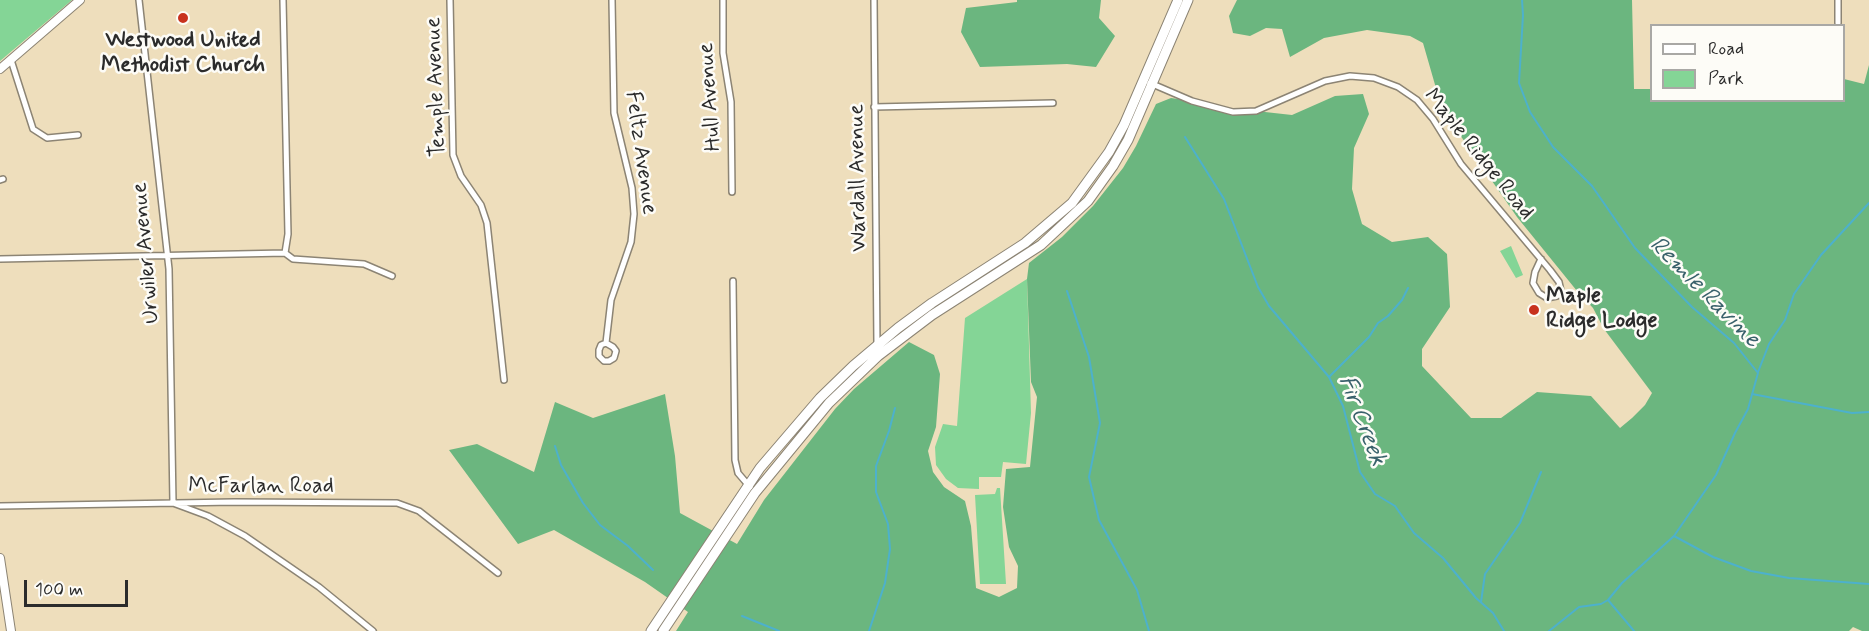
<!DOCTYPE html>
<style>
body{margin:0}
#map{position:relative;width:1869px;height:631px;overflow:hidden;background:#eedebc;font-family:Mynerve,sans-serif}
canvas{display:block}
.legend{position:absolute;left:1650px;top:24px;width:195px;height:78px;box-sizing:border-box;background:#fdfcf7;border:2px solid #a9a8a5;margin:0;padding:8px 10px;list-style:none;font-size:18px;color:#2b2b2b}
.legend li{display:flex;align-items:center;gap:12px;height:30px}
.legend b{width:30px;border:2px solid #a9a8a5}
.scale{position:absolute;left:24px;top:580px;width:104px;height:27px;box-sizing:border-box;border:3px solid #2b2b2b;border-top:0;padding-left:8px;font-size:18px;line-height:21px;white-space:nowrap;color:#2b2b2b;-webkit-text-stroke:4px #fdfcf7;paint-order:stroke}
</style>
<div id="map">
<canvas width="1869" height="631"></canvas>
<ul class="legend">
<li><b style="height:8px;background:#fff"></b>Road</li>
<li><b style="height:16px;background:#84d596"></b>Park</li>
</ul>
<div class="scale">100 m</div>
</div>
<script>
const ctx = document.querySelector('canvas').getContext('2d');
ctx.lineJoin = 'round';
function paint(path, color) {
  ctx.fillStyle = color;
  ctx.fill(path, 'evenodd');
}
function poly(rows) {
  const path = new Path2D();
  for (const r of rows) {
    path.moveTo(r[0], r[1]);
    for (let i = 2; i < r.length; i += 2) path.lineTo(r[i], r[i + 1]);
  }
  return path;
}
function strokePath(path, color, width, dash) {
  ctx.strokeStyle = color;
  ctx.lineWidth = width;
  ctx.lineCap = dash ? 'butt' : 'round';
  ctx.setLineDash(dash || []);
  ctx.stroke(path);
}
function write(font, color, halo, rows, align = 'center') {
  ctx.font = font + ' Mynerve,sans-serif';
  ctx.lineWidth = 5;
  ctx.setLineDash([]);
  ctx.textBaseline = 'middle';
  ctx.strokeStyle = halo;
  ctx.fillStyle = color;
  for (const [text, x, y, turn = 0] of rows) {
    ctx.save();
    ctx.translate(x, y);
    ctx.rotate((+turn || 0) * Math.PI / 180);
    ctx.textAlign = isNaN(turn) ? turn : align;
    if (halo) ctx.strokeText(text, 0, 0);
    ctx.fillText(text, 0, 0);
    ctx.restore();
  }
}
paint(poly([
 [0,0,72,0,0,61],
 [1511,246,1523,275,1516,278,1500,251],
 [1027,279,1031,413,1026,464,1003,462,1001,477,979,477,979,489,958,488,946,479,936,465,935,447,943,424,957,426,965,318],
 [997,488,1000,488,1006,584,980,584,975,495,995,494]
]), '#84d596');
paint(poly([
 [1017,0,1101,0,1099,18,1115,36,1096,67,1067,64,980,67,961,32,966,8,1017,2],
 [1237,0,1632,0,1634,89,1651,89,1652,100,1844,100,1844,79,1864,84,1869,65,1869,631,1862,631,1853,627,1849,631,676,631,688,612,645,582,554,530,518,544,449,450,477,444,534,472,555,402,593,418,665,394,675,456,680,513,737,544,764,500,835,409,854,389,909,342,934,355,940,374,936,427,928,451,933,472,944,487,965,501,971,526,976,588,999,597,1017,588,1018,566,1009,547,1003,507,1006,469,1030,467,1037,397,1031,382,1027,279,1029,263,1062,237,1093,206,1123,168,1136,146,1156,104,1171,98,1192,101,1216,109,1256,111,1292,115,1335,96,1363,94,1369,114,1354,148,1352,189,1362,224,1392,242,1428,237,1447,254,1450,307,1422,349,1422,366,1471,418,1501,418,1537,392,1591,396,1620,428,1632,418,1645,405,1652,393,1604,329,1593,308,1577,291,1517,217,1442,109,1423,43,1410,36,1367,30,1324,38,1290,57,1282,29,1266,28,1250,36,1233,33,1229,16]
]), '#6bb67f');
strokePath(poly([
 [1522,0,1523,15,1519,83,1530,112,1553,147,1592,186,1635,248,1692,307,1734,343,1758,373,1748,409,1735,433,1716,475,1674,536,1622,583,1608,600,1601,604,1579,607,1549,631],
 [1185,137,1224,199,1258,287,1269,306,1329,377,1343,406,1360,472,1375,494,1395,506,1414,533,1443,558,1476,598,1493,613,1504,631],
 [1067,291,1089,357,1100,423,1089,477,1099,520,1137,590,1149,631],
 [1758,372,1769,344,1785,320,1794,294,1821,255,1869,203],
 [1329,377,1369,337,1378,323,1388,316,1402,300,1408,288],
 [1752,394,1852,413,1869,412],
 [555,446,561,465,583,503,600,525,628,546,653,570],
 [1674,536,1713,557,1751,571,1789,578,1869,584],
 [1608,600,1634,631],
 [1481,602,1485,574,1520,523,1541,472],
 [742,616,779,631],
 [869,631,885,583,890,549,888,524,876,492,876,466,889,431,895,408]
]), '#4db1cc', 2);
const street = poly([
 [139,0,169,269,173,503,208,516,245,536,319,587,373,631],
 [283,0,288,234,285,253],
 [450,0,453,155,461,176,481,205,487,223,504,380],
 [723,0,723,53,731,102,732,192],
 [874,0,877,345],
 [1838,0,1838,23],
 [11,60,33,129,47,138,78,135],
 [1150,83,1192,101,1233,112,1256,111,1325,81,1350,76,1374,78,1398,87,1417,100,1433,119,1461,164,1550,270,1559,282,1561,291,1557,296,1547,298,1539,293,1533,283,1535,272,1541,259],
 [874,107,1053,103],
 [0,180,3,179],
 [0,259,285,253,293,259,364,264,392,276],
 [733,281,735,460,738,473,750,487],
 [606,343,613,347,616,351,614,358,609,361,604,361,599,356,599,350,601,345,606,343,611,300,631,242,634,214,632,188,614,113,612,0],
 [0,506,234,502,397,503,419,511,498,573]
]);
const secondary = poly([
 [0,69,80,0],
 [0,558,11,631]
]);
const primary = poly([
 [651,631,760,468,820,398,853,366,898,328,932,303,1025,243,1072,203,1109,152,1124,125,1178,0],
 [663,631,755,493,829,403,878,356,932,315,1041,245,1088,201,1113,166,1128,140,1188,0]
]);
strokePath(street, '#8c8474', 8);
strokePath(secondary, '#8c8474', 10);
strokePath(primary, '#8c8474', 11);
strokePath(street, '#fff', 5);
strokePath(secondary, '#fff', 8);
strokePath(primary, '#fff', 9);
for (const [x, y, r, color] of [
 [183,18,6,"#c8321e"],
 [1534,310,6,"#c8321e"]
]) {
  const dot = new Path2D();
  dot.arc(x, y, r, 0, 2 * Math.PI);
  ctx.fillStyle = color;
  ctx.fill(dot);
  strokePath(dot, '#fdfcf7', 2);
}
write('bold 22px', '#2b2b2b', '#fdfcf7', [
 ["Westwood United",183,41],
 ["Methodist Church",183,66],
 ["Maple",1546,297,"left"],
 ["Ridge Lodge",1546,322,"left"]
]);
write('22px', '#2b2b2b', '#fdfcf7', [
 ["Temple Avenue",437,87,-92],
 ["Hull Avenue",711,97,-94],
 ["Feltz Avenue",640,153,82],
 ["Maple Ridge Road",1478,155,51],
 ["Wardall Avenue",859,178,-91],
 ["Urwiler Avenue",147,253,-95],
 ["McFarlan Road",261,487]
]);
write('italic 24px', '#39616b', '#fdfcf7', [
 ["Remle Ravine",1704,293,45],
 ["Fir Creek",1361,421,69]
]);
</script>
